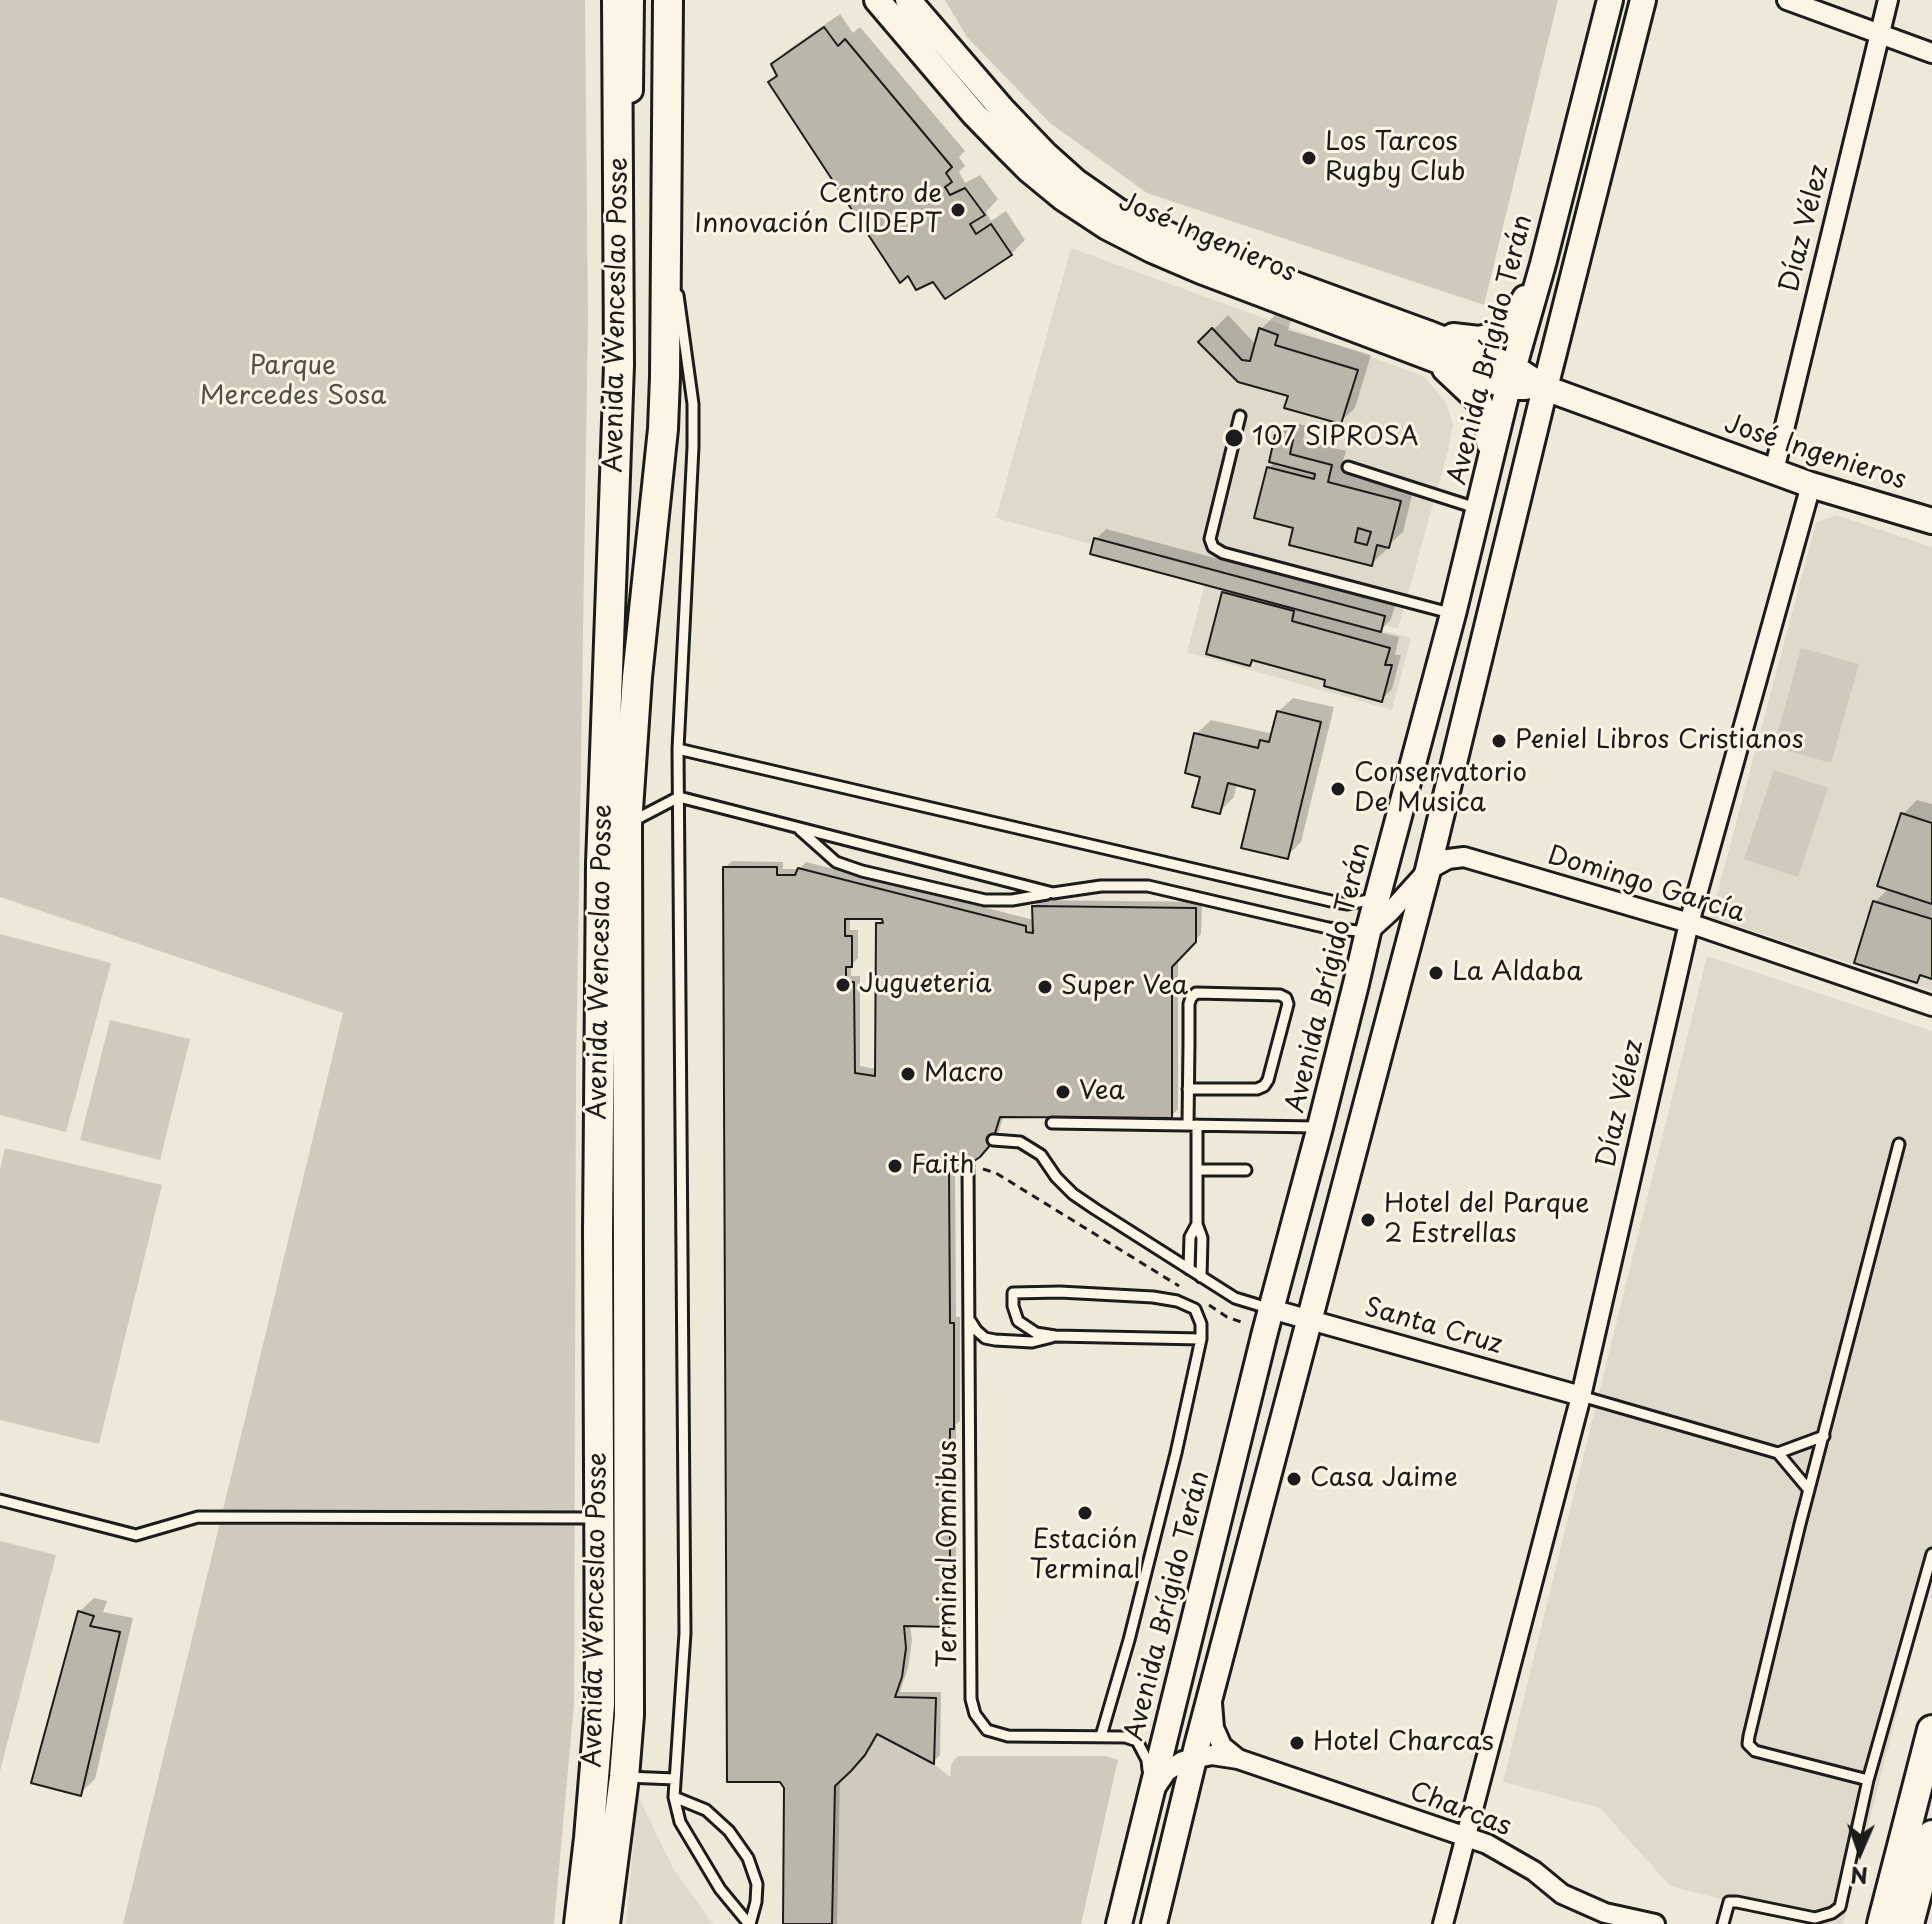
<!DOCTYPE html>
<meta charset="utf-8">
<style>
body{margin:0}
#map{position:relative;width:1932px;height:1924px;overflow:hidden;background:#eee8d9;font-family:"Playpen Sans",sans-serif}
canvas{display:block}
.north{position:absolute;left:1820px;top:1812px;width:80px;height:80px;-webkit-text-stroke:6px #fcf5e5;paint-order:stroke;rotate:182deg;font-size:22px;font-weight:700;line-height:32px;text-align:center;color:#1c1c1c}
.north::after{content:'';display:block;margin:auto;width:28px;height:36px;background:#1c1c1c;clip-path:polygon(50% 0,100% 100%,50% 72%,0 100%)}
</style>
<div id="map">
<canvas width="1932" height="1924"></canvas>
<div class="north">N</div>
</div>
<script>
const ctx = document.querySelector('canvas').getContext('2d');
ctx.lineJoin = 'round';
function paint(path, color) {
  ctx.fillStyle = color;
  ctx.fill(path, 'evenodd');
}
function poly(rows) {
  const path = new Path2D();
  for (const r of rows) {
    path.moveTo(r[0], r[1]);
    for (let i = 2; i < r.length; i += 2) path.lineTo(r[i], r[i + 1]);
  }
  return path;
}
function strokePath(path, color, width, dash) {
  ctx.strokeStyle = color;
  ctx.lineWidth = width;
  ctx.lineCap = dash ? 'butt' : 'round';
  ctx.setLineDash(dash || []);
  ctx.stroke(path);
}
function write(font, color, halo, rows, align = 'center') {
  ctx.font = font + ' "Playpen Sans",sans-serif';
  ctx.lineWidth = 6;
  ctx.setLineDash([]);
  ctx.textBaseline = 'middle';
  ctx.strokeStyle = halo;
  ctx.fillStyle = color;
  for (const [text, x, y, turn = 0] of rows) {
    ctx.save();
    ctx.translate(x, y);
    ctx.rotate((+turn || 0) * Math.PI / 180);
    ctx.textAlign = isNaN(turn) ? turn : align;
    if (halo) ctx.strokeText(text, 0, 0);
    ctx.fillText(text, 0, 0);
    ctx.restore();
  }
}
paint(poly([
 [1071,248,1423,376,1435,389,1446,403,1453,424,1448,451,1398,629,996,518],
 [1836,515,1932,547,1932,991,1711,917,1816,523],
 [1205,584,1411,638,1392,710,1187,652],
 [1707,956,1932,1031,1932,1576,1843,1924,1818,1924,1670,1886,1600,1808,1503,1782],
 [638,1796,673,1868,713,1924,626,1924]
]), '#ded9cb');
paint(poly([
 [0,0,585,0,588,322,576,1069,574,1704,554,1924,123,1924,343,1013,0,897],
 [945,0,1558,0,1484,305,1147,193,1050,123,967,37],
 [1801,648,1859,664,1831,763,1774,747],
 [1774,770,1828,788,1798,877,1744,859],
 [0,934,111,963,66,1132,0,1115],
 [110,1020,190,1039,160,1160,80,1140],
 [5,1148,162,1185,99,1444,0,1420,0,1170],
 [0,1541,56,1555,0,1771],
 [877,1734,934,1764,950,1777,951,1764,958,1756,1106,1756,1118,1760,1081,1924,832,1924,835,1786,851,1771,865,1755]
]), '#cfcabd');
paint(poly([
 [840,14,853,33,860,27,965,151,959,157,965,166,959,172,965,183,980,175,998,199,986,212,991,221,1006,211,1025,240,1011,254,934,279,770,82,778,75,773,64,788,50],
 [1228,315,1256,345,1261,329,1275,315,1291,320,1288,330,1371,355,1355,408,1340,422,1290,395,1201,342],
 [1291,422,1307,426,1303,440,1346,451,1341,468,1414,487,1403,532,1387,546,1386,550,1371,564,1296,527,1269,468,1275,461,1277,436],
 [1106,529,1395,606,1391,619,1379,632,1399,637,1395,655,1401,655,1392,689,1382,699,1328,679,1255,659,1250,664,1224,593,1228,589,1096,539],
 [1293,698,1334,707,1301,842,1287,856,1258,788,1237,783,1234,797,1220,811,1202,775,1196,734,1211,720,1269,733,1274,728,1278,712],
 [1917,800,1932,804,1932,977,1923,974,1917,981,1875,902,1889,888,1903,814],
 [732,861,783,862,783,869,799,869,806,862,1034,920,1034,906,1041,900,1202,902,1201,934,1178,958,1178,1109,1171,1116,1004,1115,998,1134,987,1148,955,1167,956,1317,960,1317,960,1421,956,1424,956,1618,950,1625,910,1624,912,1640,908,1668,900,1692,941,1692,940,1755,934,1761,879,1733,872,1746,858,1762,840,1778,837,1924,785,1924,786,1787,725,868],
 [850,917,885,917,878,924,877,1069,860,1066,860,976,851,976,851,965,858,958,858,930,850,930],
 [94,1598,107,1601,103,1612,133,1618,95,1779,80,1793,79,1612]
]), '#0003');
const building = poly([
 [824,27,838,46,845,39,952,167,946,173,952,182,945,187,950,195,965,188,985,215,970,224,976,234,991,224,1012,255,945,299,933,282,916,290,908,276,900,283,768,82,777,76,771,64,824,27],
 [1212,328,1242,360,1250,361,1259,328,1278,335,1275,345,1358,370,1341,424,1284,408,1288,396,1238,382,1198,342,1212,328],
 [1275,435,1293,440,1290,454,1332,465,1328,482,1401,501,1389,548,1377,545,1372,566,1289,545,1293,528,1254,518,1267,467,1314,479,1315,474,1269,462,1275,435],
 [1358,528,1371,532,1367,545,1355,542,1358,528],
 [1094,538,1385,616,1381,632,1090,554,1094,538],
 [1222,592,1294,611,1292,621,1390,648,1385,665,1392,665,1382,702,1324,686,1325,680,1252,660,1250,666,1206,654,1222,592],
 [1277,711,1321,722,1288,859,1241,848,1255,790,1228,783,1220,814,1192,807,1200,777,1185,773,1194,733,1258,748,1260,740,1269,742,1277,711],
 [1901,813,1932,823,1932,904,1877,886,1901,813],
 [723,867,777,867,777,875,795,875,798,868,1026,926,1026,932,1033,933,1032,906,1196,908,1196,942,1172,967,1172,1118,1000,1117,992,1143,980,1157,971,1163,949,1171,950,1323,954,1323,954,1429,950,1429,950,1627,904,1626,906,1648,902,1677,895,1697,936,1698,934,1764,877,1734,865,1755,851,1771,835,1786,832,1924,783,1924,784,1788,780,1782,727,1782,723,867],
 [845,919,882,919,883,923,876,923,875,1076,855,1073,854,982,846,982,846,967,852,967,852,936,845,936,845,919],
 [1873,901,1932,919,1932,979,1920,975,1917,983,1854,963,1873,901],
 [78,1611,94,1616,90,1626,120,1632,81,1796,31,1783,78,1611]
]);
paint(building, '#bab6aa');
strokePath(building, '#1c1c1c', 2);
const lane = poly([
 [678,295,693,404,693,447,678,749,685,1633,674,1797,680,1822,720,1889,749,1924],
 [1240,416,1210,539,1213,547,1223,553,1450,613],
 [1348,467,1476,508],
 [678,749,1335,902,1348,904,1374,899],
 [631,822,679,797,1053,893,1101,886,1148,886,1328,928,1368,932],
 [800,830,836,862,862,871,985,900,1012,900,1047,894],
 [1052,1123,1317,1127],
 [1188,1125,1189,1043,1189,1004,1191,998,1196,993,1280,995,1286,998,1288,1004,1268,1080,1264,1086,1257,1089,1188,1089],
 [1197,1125,1197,1224,1202,1238,1201,1277],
 [993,1140,1020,1142,1041,1155,1056,1177,1073,1194,1095,1209,1235,1298,1271,1309],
 [968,1165,971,1699,975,1714,987,1730,1008,1736,1125,1737,1137,1741,1147,1760,1148,1770],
 [1197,1170,1246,1170],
 [1189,1269,1190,1237,1197,1224],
 [971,1322,976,1330,985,1338,995,1340,1032,1342,1052,1337],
 [1581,1396,1778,1453,1824,1436],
 [1778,1453,1809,1490],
 [0,1500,136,1535,198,1517,595,1518],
 [1101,1736,1129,1640,1176,1453,1201,1339,1201,1324,1195,1309,1177,1301,1153,1297,1060,1292,1013,1293,1013,1306,1018,1321,1036,1333,1055,1336,1201,1339],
 [626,1777,675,1779],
 [1868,1780,1755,1751,1748,1744,1749,1736,1800,1524,1899,1144],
 [674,1797,706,1810,729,1831,748,1858,757,1884,756,1902,750,1924],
 [1723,1924,1729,1902,1737,1902,1815,1918,1832,1913,1840,1907,1868,1780,1932,1554]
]);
const street = poly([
 [1787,0,1932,53],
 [1774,471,1888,0],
 [1368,932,1391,911,1428,870,1448,859,1464,857,1689,923,1932,1006],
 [1271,1309,1581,1396],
 [1212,1703,1214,1728,1222,1746,1238,1759],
 [1154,1790,1167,1771,1183,1761,1212,1755,1238,1759,1487,1844,1534,1871,1562,1894,1605,1913,1655,1924],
 [1443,1924,1581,1396,1689,923,1811,485]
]);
const secondary = poly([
 [877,0,974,114,1008,149,1029,170,1063,198,1107,227,1152,250,1201,271,1508,387,1525,387],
 [908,0,1002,109,1046,155,1075,181,1118,211,1203,251,1427,333,1513,367,1545,388,1811,485,1932,521],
 [630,90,631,0],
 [1453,336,1479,339,1498,334,1513,321,1525,298],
 [1445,369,1479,401,1486,417,1489,443],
 [1119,1924,1265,1332,1320,1127,1356,984,1368,932,1453,614,1508,387,1543,264,1610,0],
 [1154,1924,1197,1746,1428,870,1545,388,1643,0]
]);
const primary = poly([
 [579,1924,589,1838,600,1705,598,1231,601,864,619,365,617,0],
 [605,1924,624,1777,629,1715,627,824,637,677,663,429,665,377,668,0],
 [1882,1924,1932,1730],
 [1909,1924,1932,1835]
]);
strokePath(lane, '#1c1c1c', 15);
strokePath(street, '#1c1c1c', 24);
strokePath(secondary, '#1c1c1c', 30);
strokePath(primary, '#1c1c1c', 34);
strokePath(poly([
 [983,1169,996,1173,1179,1286],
 [1209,1305,1227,1317,1244,1323]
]), '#1c1c1c', 3, [8, 6]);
strokePath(lane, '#fcf5e5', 9);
strokePath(street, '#fcf5e5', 18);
strokePath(secondary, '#fcf5e5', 24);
strokePath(primary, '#fcf5e5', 28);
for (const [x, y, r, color] of [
 [1309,158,8,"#1c1c1c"],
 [958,210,8,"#1c1c1c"],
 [1234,438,10,"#1c1c1c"],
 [1499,741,8,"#1c1c1c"],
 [1338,789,8,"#1c1c1c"],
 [1436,973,8,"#1c1c1c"],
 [843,985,8,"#1c1c1c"],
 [1045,987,8,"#1c1c1c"],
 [908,1074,8,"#1c1c1c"],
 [1063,1092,8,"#1c1c1c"],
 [895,1166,8,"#1c1c1c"],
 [1368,1220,8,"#1c1c1c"],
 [1294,1479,8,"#1c1c1c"],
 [1085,1513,8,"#1c1c1c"],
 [1297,1743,8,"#1c1c1c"]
]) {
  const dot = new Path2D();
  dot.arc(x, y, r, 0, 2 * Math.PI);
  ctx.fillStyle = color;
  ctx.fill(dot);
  strokePath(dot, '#fcf5e5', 3);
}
write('26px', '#1c1c1c', '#fcf5e5', [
 ["Los Tarcos",1325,143],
 ["Rugby Club",1325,173],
 ["Centro de",942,195,"right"],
 ["Innovación CIIDEPT",942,225,"right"],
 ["107 SIPROSA",1252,438],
 ["Peniel Libros Cristianos",1515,741],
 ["Conservatorio",1354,774],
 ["De Musica",1354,804],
 ["La Aldaba",1452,973],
 ["Jugueteria",859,985],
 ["Super Vea",1061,987],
 ["Macro",924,1074],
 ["Vea",1079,1092],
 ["Faith",911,1166],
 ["Hotel del Parque",1384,1205],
 ["2 Estrellas",1384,1235],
 ["Casa Jaime",1310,1479],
 ["Estación",1085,1541,"center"],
 ["Terminal",1085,1571,"center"],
 ["Hotel Charcas",1313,1743]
], 'left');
write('26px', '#1c1c1c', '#fcf5e5', [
 ["Díaz Vélez",1805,229,-76],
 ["José Ingenieros",1207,238,23],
 ["Avenida Wenceslao Posse",617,315,-89],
 ["Avenida Brígido Terán",1491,350,-76],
 ["José Ingenieros",1815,453,18],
 ["Domingo García",1646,885,17],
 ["Avenida Wenceslao Posse",601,962,-89],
 ["Avenida Brígido Terán",1329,978,-76],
 ["Díaz Vélez",1621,1104,-77],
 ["Santa Cruz",1433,1327,16],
 ["Terminal Omnibus",949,1554,-90],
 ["Avenida Brígido Terán",1168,1606,-76],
 ["Avenida Wenceslao Posse",596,1610,-89],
 ["Charcas",1460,1810,21]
]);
write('26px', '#52504c', '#fcf5e5', [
 ["Parque",293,367],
 ["Mercedes Sosa",293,397]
]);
</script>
